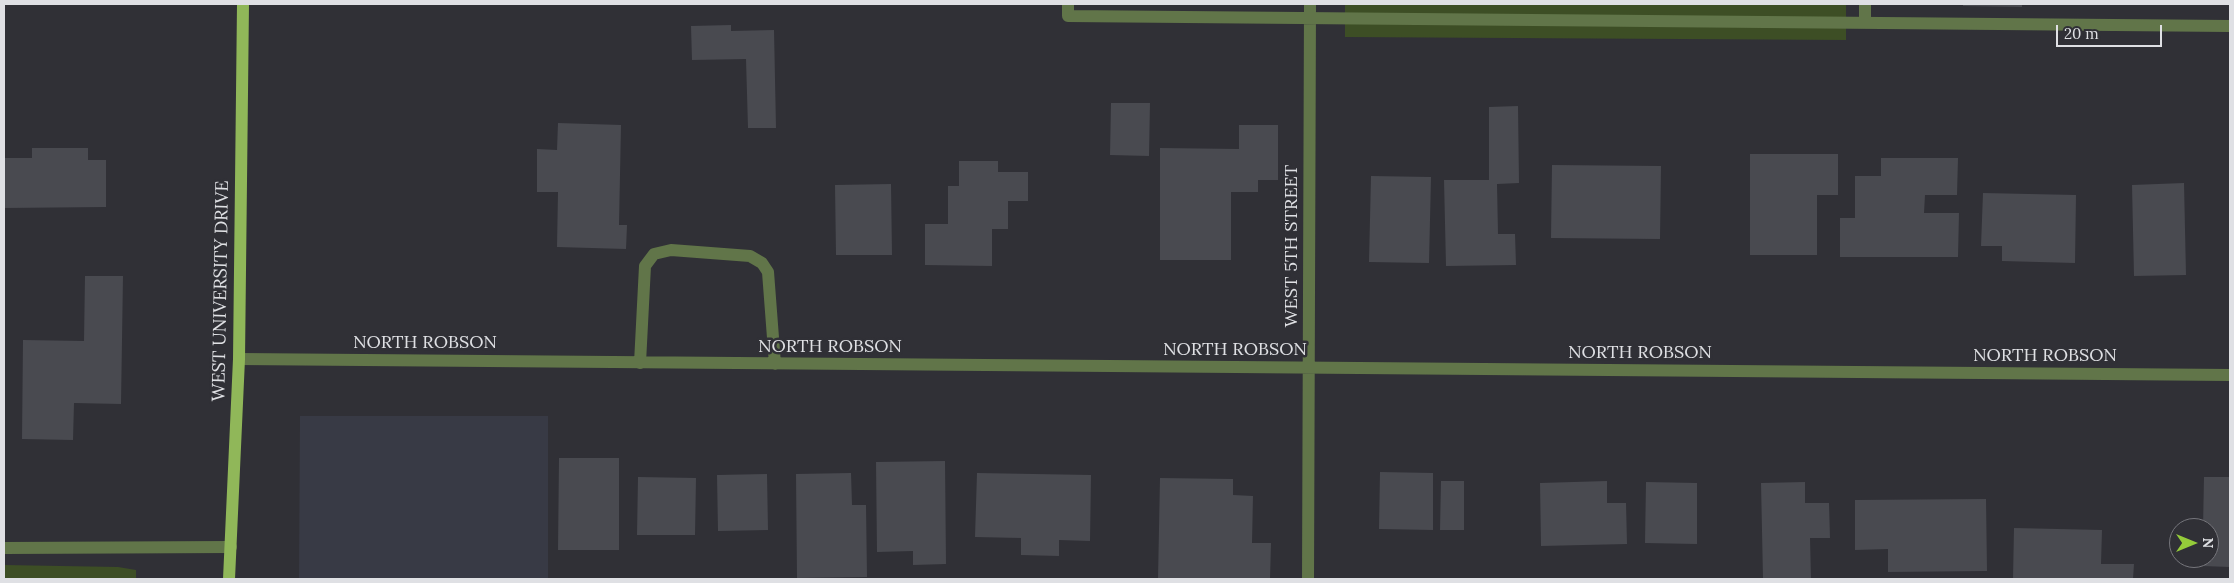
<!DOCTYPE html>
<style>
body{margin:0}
#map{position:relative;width:2234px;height:583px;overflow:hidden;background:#303036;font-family:Lora,serif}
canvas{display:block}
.frame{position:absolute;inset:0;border:5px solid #dfe0e4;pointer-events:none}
.north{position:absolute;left:2169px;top:518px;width:50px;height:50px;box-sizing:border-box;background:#303036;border:1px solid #76767c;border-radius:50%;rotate:90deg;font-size:14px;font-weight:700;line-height:20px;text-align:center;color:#dfe0e4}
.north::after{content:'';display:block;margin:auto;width:18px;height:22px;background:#95cc3a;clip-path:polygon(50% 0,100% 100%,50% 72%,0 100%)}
.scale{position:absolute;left:2056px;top:25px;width:106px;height:22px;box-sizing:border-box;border:2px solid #dfe0e4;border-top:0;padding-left:6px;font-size:15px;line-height:18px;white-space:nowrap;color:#dfe0e4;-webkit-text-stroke:4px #303036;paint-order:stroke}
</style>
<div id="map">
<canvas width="2234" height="583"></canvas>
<div class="frame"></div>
<div class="north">N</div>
<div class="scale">20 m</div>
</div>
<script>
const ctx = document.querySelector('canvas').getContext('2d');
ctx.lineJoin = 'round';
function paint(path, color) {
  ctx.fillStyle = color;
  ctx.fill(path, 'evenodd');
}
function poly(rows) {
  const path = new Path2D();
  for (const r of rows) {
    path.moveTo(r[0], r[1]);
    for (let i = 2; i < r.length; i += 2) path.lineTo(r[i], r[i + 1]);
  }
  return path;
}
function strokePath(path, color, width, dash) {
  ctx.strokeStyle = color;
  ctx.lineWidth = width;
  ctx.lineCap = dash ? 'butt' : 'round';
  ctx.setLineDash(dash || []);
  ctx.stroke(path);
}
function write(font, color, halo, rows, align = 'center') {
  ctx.font = font + ' Lora,serif';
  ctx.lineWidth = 5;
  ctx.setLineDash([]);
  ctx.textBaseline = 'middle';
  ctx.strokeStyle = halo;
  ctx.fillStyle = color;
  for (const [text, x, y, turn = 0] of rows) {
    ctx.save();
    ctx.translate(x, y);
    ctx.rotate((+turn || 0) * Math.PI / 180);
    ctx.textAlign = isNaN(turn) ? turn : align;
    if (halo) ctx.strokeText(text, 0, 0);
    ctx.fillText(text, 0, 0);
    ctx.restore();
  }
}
paint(poly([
 [300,416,548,416,548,579,299,579]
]), '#383a45');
paint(poly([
 [1345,4,1846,4,1846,40,1345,37],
 [4,565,118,567,136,570,136,579,4,579]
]), '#3d4e25');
paint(poly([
 [1963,4,2022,4,2022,7,1963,6],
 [731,25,731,31,774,30,776,128,748,128,746,59,692,60,691,26],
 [1111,103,1150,103,1149,156,1110,155],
 [1518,106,1519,183,1497,184,1498,234,1515,234,1516,265,1446,266,1444,180,1489,180,1489,107],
 [558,123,621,125,619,225,627,225,626,249,557,247,558,192,537,192,537,149,557,150],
 [1239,125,1278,125,1278,180,1258,180,1258,192,1231,192,1231,260,1160,260,1160,148,1239,149],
 [32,148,88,148,88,160,106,160,106,207,4,208,4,158,32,158],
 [1750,154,1838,154,1838,195,1817,195,1817,255,1750,255],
 [1881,158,1958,158,1957,195,1925,195,1924,213,1959,213,1958,257,1840,257,1840,218,1855,218,1855,176,1881,176],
 [959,161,998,161,998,172,1028,172,1028,201,1008,201,1008,229,992,229,992,266,925,265,925,224,948,224,948,186,959,186],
 [1552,165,1661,166,1660,239,1551,238],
 [1371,176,1431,177,1429,263,1369,262],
 [2184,183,2186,275,2134,276,2132,185],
 [891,184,892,255,836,255,835,185],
 [1983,193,2076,195,2075,263,2002,261,2002,246,1981,246],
 [85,276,123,276,121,404,74,403,73,440,22,439,23,340,84,341],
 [559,458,619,458,619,550,558,550],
 [945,461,946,564,913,565,913,551,877,552,876,462],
 [1380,472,1433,473,1433,530,1379,529],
 [851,473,852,505,866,505,867,577,797,578,796,474],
 [977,473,1091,475,1090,541,1059,540,1059,556,1021,555,1021,538,975,537],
 [767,474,768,530,718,531,717,475],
 [638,477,696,478,695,535,637,535],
 [2204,477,2230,477,2230,567,2202,566,2202,558,2209,558,2209,528,2203,528],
 [1160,478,1233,479,1233,495,1253,496,1252,543,1271,543,1270,579,1158,579],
 [1441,481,1464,481,1464,530,1440,530],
 [1607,481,1607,503,1626,503,1627,544,1541,546,1540,483],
 [1646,482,1697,483,1697,544,1645,543],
 [1805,482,1805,503,1829,503,1830,538,1810,538,1811,579,1763,579,1761,483],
 [1986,499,1987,571,1888,572,1888,549,1855,550,1855,500],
 [2014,528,2102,530,2101,564,2134,564,2133,579,2013,579]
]), '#494a50');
strokePath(poly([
 [1068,4,1068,16,2230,26],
 [1865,23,1865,4],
 [239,359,2230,375],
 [640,363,645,266,654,254,671,250,750,256,762,263,768,272,775,364],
 [4,548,231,547],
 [1308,579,1310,4]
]), '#617549', 12);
strokePath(poly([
 [229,579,239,359,243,4]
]), '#90b759', 12);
write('18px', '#dfe0e4', '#303036', [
 ["WEST 5TH STREET",1292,246,-90],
 ["WEST UNIVERSITY DRIVE",221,291,-89],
 ["NORTH ROBSON",425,343],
 ["NORTH ROBSON",830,347],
 ["NORTH ROBSON",1235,350],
 ["NORTH ROBSON",1640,353],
 ["NORTH ROBSON",2045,356]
]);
</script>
